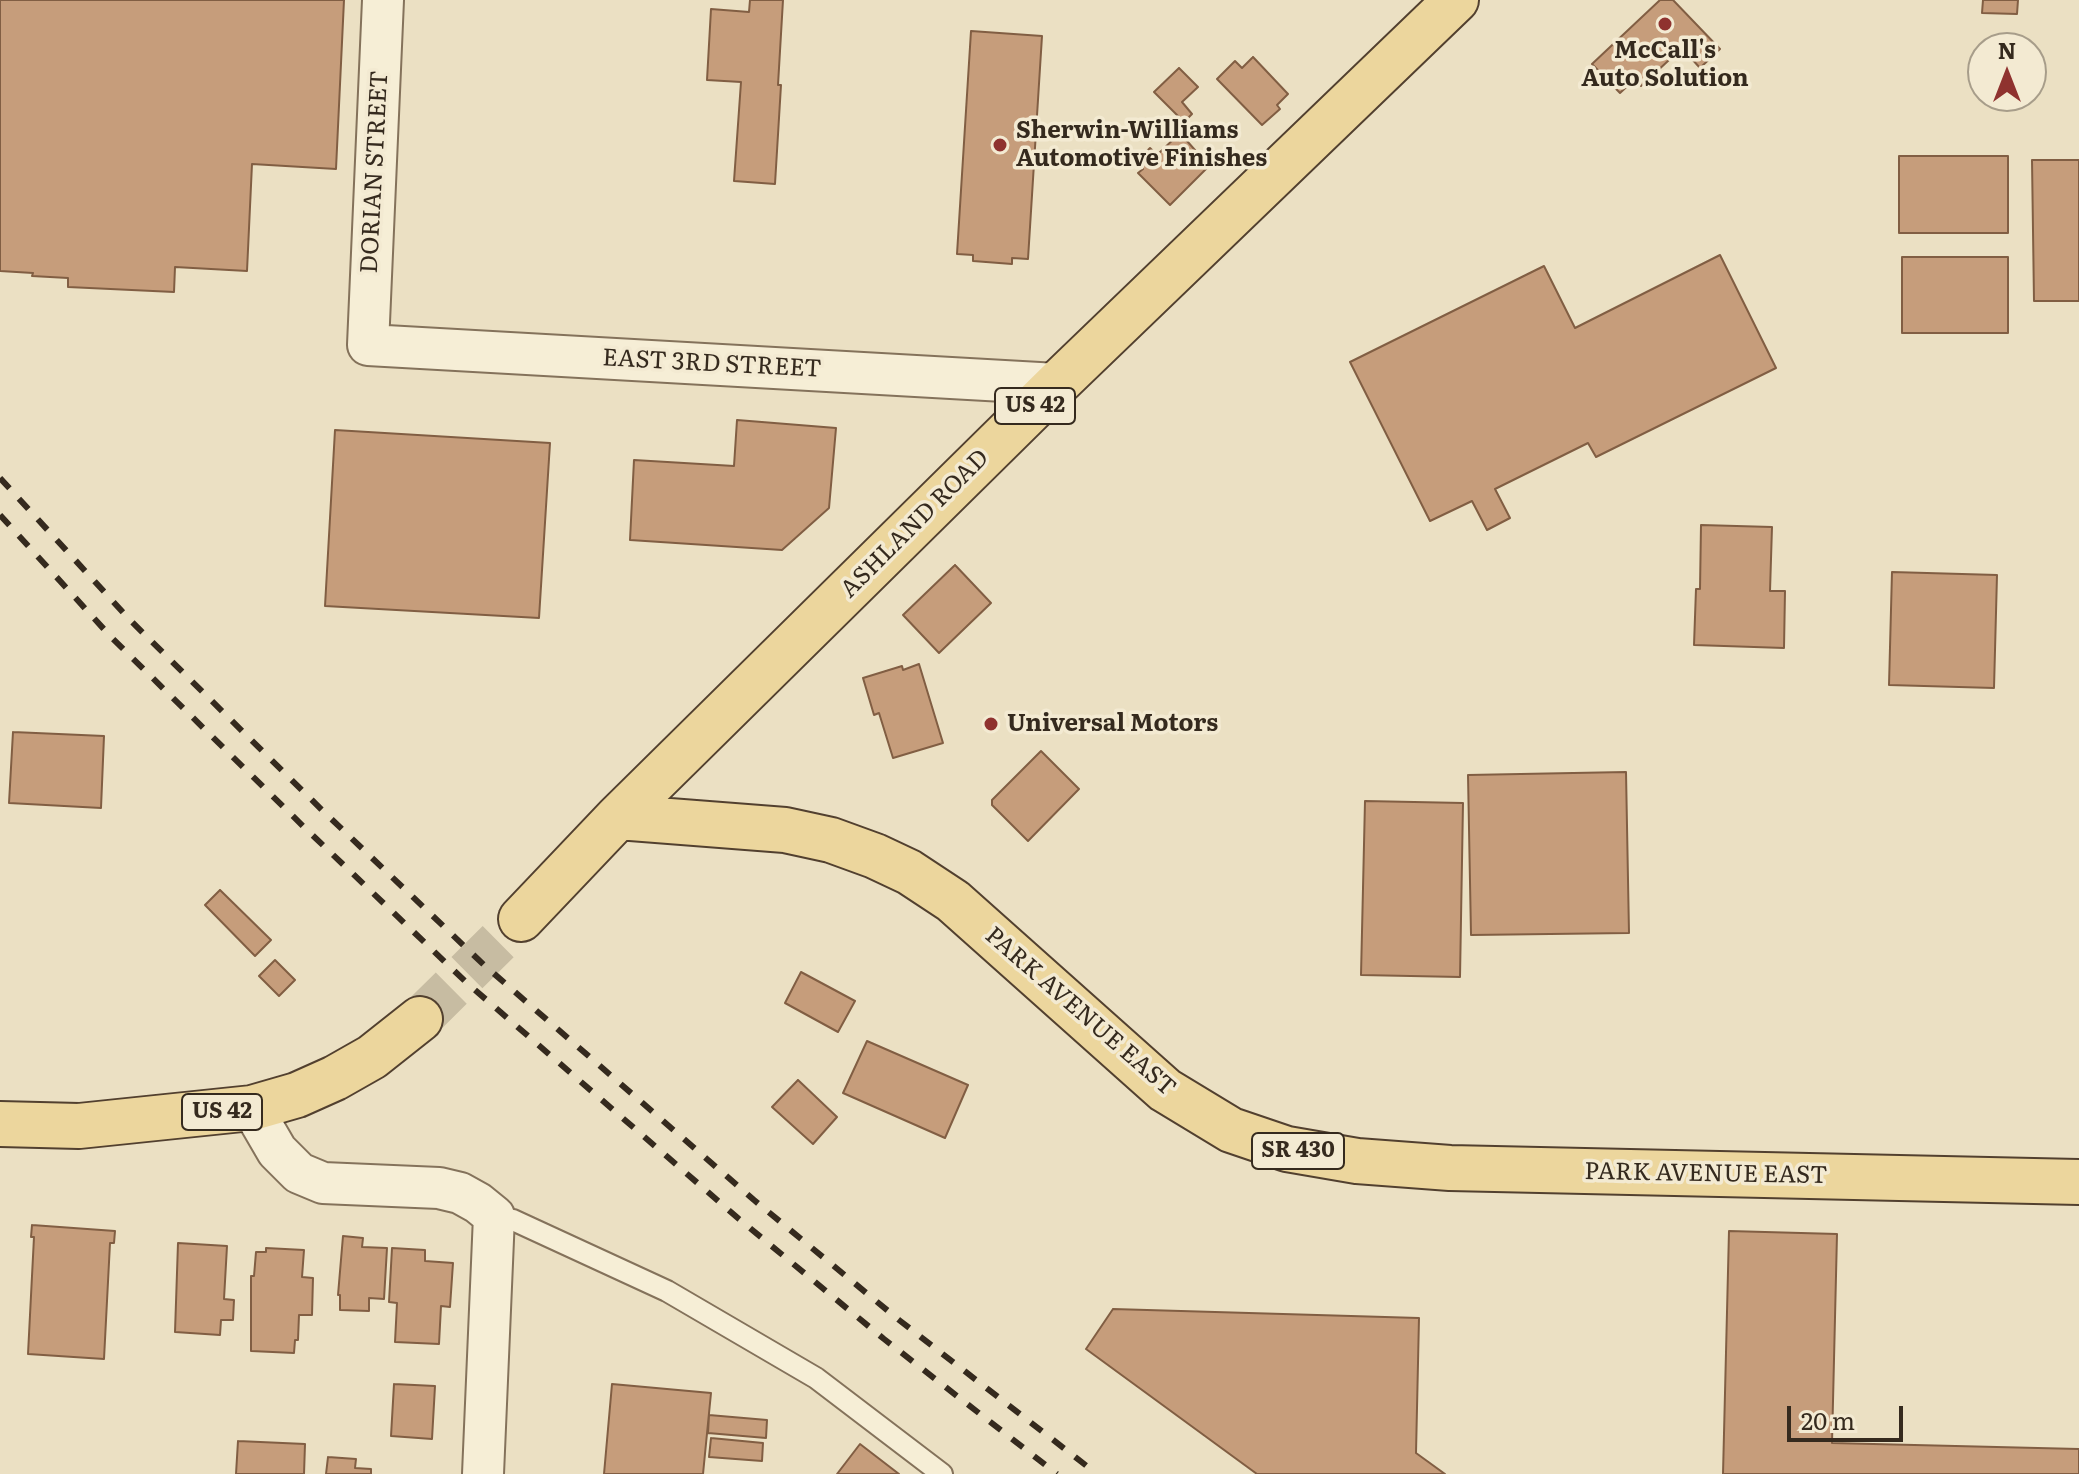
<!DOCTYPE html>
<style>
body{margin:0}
#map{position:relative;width:2079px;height:1474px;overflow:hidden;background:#ebe0c3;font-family:Literata,serif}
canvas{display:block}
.north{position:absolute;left:1967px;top:32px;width:80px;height:80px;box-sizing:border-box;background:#f3ead2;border:2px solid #a79d8a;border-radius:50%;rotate:0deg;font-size:22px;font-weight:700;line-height:32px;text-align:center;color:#352a1e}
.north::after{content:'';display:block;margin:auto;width:28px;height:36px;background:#8f322f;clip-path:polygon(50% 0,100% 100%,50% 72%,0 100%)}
.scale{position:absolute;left:1787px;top:1406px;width:116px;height:36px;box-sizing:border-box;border:4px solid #352a1e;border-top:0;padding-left:10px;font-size:24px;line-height:28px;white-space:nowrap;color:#352a1e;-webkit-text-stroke:6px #f3ead2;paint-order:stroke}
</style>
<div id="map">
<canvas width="2079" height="1474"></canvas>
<div class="north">N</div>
<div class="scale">20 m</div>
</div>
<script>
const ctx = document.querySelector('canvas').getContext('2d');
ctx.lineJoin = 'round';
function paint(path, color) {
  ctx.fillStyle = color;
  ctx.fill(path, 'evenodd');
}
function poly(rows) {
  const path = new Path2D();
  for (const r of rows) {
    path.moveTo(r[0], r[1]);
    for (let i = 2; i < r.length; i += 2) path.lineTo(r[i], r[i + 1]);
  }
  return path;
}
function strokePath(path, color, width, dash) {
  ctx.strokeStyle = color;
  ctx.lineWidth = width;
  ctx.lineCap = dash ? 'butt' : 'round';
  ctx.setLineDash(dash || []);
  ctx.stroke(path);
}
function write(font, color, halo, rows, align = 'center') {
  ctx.font = font + ' Literata,serif';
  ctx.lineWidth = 7;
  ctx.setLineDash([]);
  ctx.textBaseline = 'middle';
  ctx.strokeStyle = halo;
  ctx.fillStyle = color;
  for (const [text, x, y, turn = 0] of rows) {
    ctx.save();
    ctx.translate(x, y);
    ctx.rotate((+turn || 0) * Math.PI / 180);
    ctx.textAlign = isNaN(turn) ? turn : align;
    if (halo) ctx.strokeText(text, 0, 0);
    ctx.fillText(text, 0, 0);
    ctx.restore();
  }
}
const building = poly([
 [0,0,344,0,336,169,252,164,247,271,175,267,174,292,68,287,68,278,32,276,33,273,0,271,0,0],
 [750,0,783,0,778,85,781,85,775,184,734,181,741,82,707,80,711,9,749,12,750,0],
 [1660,0,1673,0,1720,49,1700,68,1682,48,1641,86,1635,79,1620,93,1592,64,1660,0],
 [1983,0,2018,0,2017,14,1982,13,1983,0],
 [971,31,1042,36,1028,259,1012,258,1012,264,973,261,973,255,957,254,971,31],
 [1253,57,1288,94,1277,105,1280,109,1262,125,1217,79,1235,61,1242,68,1253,57],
 [1179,68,1198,87,1182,102,1192,114,1184,122,1154,92,1179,68],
 [1180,133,1209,166,1170,205,1138,173,1143,169,1136,162,1150,148,1157,155,1180,133],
 [1899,156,2008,156,2008,233,1899,233,1899,156],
 [2032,160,2079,160,2079,301,2034,301,2032,160],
 [1720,255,1776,368,1596,457,1588,443,1495,489,1510,518,1487,530,1472,501,1430,521,1350,362,1544,266,1575,328,1720,255],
 [1902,257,2008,257,2008,333,1902,333,1902,257],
 [737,420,836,428,829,508,782,550,630,540,634,460,734,466,737,420],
 [335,430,550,443,539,618,325,606,335,430],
 [1701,525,1772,527,1770,591,1785,591,1784,648,1694,645,1696,589,1700,589,1701,525],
 [955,565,991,603,939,653,903,615,955,565],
 [1892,572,1997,575,1994,688,1889,685,1892,572],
 [919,664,943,743,893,758,879,713,874,715,863,678,902,666,903,670,919,664],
 [13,732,104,736,101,808,9,803,13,732],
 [1041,751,1079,789,1028,841,992,805,992,800,1041,751],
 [1626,772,1629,933,1471,935,1468,775,1626,772],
 [1365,801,1463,803,1460,977,1361,975,1365,801],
 [220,890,271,940,255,956,205,905,220,890],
 [275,960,295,980,279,996,259,976,275,960],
 [801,972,855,1001,838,1032,785,1003,801,972],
 [867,1041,968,1085,945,1138,843,1093,867,1041],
 [798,1080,837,1117,813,1144,772,1107,798,1080],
 [32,1225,115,1231,114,1243,110,1243,104,1359,28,1354,34,1237,31,1237,32,1225],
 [1729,1231,1837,1234,1832,1443,2079,1449,2079,1474,1723,1474,1729,1231],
 [343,1236,363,1238,362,1247,387,1248,384,1299,369,1298,369,1311,340,1310,340,1295,338,1295,343,1236],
 [178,1243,227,1246,224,1299,234,1300,233,1320,221,1320,220,1335,175,1332,178,1243],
 [266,1248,304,1250,302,1277,313,1278,312,1315,299,1315,298,1340,295,1340,294,1353,251,1351,251,1276,254,1276,256,1252,266,1252,266,1248],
 [392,1248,425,1250,425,1261,453,1263,450,1307,441,1306,439,1344,395,1342,397,1303,389,1302,392,1248],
 [1113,1309,1419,1318,1416,1453,1445,1474,1257,1474,1086,1349,1113,1309],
 [394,1384,435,1386,432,1439,391,1436,394,1384],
 [612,1384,711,1393,703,1474,604,1474,612,1384],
 [709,1415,767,1420,766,1438,708,1433,709,1415],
 [711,1438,763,1443,762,1461,709,1457,711,1438],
 [238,1441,305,1444,304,1474,236,1474,238,1441],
 [860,1444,899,1474,837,1474,860,1444],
 [328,1457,356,1459,355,1468,371,1469,371,1474,326,1474,328,1457]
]);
paint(building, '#c69d7b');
strokePath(building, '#815e43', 2);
strokePath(poly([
 [420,1019,521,919]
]), '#c7bca2', 44, [44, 22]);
const lane = poly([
 [494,1216,513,1220,667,1291,816,1378,942,1474]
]);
const street = poly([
 [383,0,368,345,1057,384],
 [252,1108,277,1151,299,1173,323,1183,439,1188,460,1193,478,1203,494,1216,483,1474]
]);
const primary = poly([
 [618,817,785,830,831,840,875,856,909,872,953,901,1165,1090,1231,1130,1287,1149,1357,1161,1450,1168,2079,1182],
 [521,919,618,817,1057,384,1456,0],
 [0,1124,79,1126,252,1108,297,1095,335,1078,372,1057,420,1019]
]);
strokePath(lane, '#84725b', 24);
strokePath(street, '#84725b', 44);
strokePath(primary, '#52402f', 48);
strokePath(lane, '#f6eed6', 20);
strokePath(street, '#f6eed6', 40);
strokePath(primary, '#ecd69d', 44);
strokePath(poly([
 [0,478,130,620,323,811,484,965,754,1200,899,1320,1097,1474],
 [0,515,112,638,305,828,467,983,739,1219,884,1339,1057,1474]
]), '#352a1e', 6, [14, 14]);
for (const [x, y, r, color] of [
 [1665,24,8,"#8f322f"],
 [1000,145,8,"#8f322f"],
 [991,724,8,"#8f322f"]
]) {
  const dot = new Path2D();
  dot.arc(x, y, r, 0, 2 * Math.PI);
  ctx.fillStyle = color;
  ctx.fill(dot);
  strokePath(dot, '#f3ead2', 3);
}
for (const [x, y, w] of [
 [1035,406,80],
 [222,1112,80],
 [1298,1151,92]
]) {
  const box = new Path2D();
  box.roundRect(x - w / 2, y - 18, w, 36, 6);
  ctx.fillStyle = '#f3ead2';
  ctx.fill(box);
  strokePath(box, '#352a1e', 2);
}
write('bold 22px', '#352a1e', null, [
 ["US 42",1035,406],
 ["US 42",222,1112],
 ["SR 430",1298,1151]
]);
write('bold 24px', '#352a1e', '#f3ead2', [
 ["McCall's",1665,51,"center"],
 ["Auto Solution",1665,79,"center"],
 ["Sherwin-Williams",1016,131],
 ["Automotive Finishes",1016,159],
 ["Universal Motors",1007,724]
], 'left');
write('24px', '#352a1e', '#f3ead2', [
 ["DORIAN STREET",375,172,-87],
 ["EAST 3RD STREET",712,364,3],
 ["ASHLAND ROAD",915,524,-45],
 ["PARK AVENUE EAST",1080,1012,41],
 ["PARK AVENUE EAST",1706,1174,1]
]);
</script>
